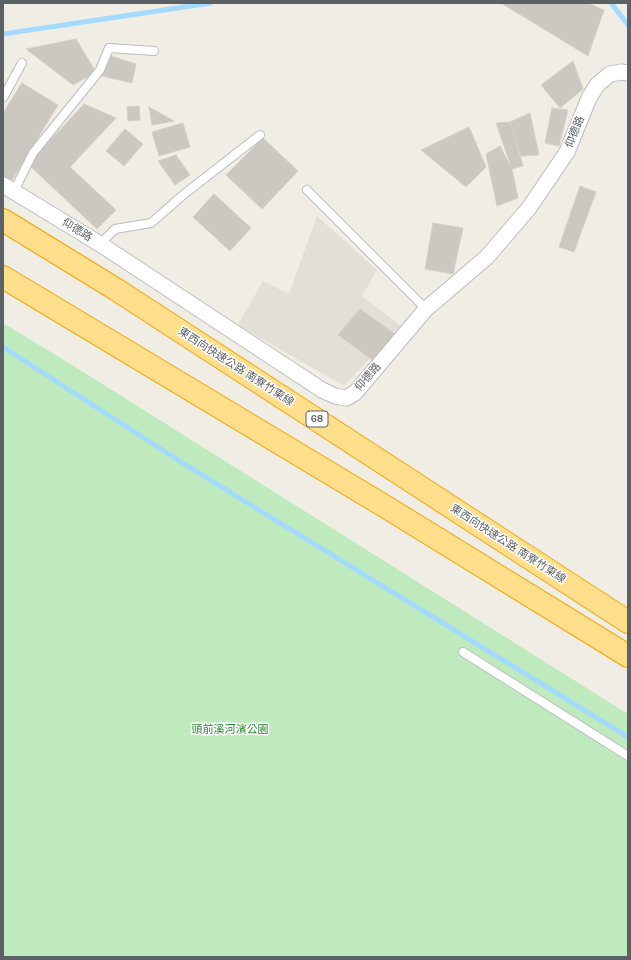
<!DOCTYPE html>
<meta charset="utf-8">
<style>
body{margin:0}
#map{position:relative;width:631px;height:960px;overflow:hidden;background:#f0ede4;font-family:Karla,sans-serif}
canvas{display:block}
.frame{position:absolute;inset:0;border:4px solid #5c6166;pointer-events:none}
</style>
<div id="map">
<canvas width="631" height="960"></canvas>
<div class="frame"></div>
</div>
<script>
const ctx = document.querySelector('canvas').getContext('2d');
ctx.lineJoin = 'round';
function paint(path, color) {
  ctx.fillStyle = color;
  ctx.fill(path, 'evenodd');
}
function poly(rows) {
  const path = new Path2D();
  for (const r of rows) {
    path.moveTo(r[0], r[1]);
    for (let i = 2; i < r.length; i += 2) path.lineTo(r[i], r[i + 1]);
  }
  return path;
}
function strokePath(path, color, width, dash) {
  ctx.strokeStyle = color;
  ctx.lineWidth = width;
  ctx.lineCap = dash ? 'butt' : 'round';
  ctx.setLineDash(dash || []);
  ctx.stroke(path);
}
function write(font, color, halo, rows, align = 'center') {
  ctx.font = font + ' Karla,"Noto Sans TC",sans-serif';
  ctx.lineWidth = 3;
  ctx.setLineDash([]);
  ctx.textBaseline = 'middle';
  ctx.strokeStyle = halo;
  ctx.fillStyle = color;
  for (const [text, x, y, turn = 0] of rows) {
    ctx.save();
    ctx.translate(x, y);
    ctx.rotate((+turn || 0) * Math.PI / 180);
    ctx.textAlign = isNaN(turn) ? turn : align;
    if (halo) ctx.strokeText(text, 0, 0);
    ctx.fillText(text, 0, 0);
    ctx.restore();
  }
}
paint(poly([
 [317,216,377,270,362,296,401,326,344,386,238,325,263,281,289,294]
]), '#e1dfd8');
paint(poly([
 [3,323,72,365,628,714,628,957,3,957]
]), '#bfeabe');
strokePath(poly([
 [611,3,628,25],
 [3,34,211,3],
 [3,347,181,462,628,737]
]), '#a5daff', 5);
const building = poly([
 [501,3,587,3,604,10,588,56,501,3],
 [76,39,96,72,73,85,26,49,76,39],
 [111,56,136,64,132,83,102,76,111,56],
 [573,61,583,89,560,108,541,85,573,61],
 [22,83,58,105,11,182,3,177,3,113,22,83],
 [84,104,116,118,70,167,116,210,97,229,28,164,84,104],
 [139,106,140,120,128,121,127,107,139,106],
 [149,107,174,121,152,125,149,107],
 [552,108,568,110,559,146,545,143,552,108],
 [530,113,539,155,521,156,510,122,530,113],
 [510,122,523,166,512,169,496,123,510,122],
 [183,123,190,147,159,156,152,132,183,123],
 [469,127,486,167,466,187,421,150,469,127],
 [125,129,143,144,124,166,106,151,125,129],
 [263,138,298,171,262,209,226,175,263,138],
 [500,146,512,169,518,198,497,206,486,154,500,146],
 [176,155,190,175,175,185,158,161,176,155],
 [580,186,596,192,574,252,559,247,580,186],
 [214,194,251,228,230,251,193,217,214,194],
 [433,223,463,228,453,274,425,269,433,223],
 [360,309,396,335,374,361,338,335,360,309]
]);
paint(building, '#cbc8c1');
strokePath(building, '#d6cfc2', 1);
const lane = poly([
 [3,98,22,63],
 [307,190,426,309],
 [14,191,33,153,100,70,109,48,154,51],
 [100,244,115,229,151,223,183,195,260,135],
 [463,652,628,756]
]);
const street = poly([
 [3,185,100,244,322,390,335,396,346,398,355,393,426,309,487,257,529,208,567,152,589,98,597,85,610,74,621,72,628,73]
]);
const highway = poly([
 [3,220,117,290,628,622],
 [3,277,386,507,628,656]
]);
strokePath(lane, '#b9bcc1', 10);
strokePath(street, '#b9bcc1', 17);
strokePath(highway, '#f4a200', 24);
strokePath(lane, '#fff', 8);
strokePath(street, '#fff', 15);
strokePath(highway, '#ffdf8c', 22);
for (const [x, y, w] of [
 [317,419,22]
]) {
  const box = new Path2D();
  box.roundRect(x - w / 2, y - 8, w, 16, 3);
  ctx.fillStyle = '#fff';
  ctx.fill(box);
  strokePath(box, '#5c6166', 1);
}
write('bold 10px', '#5c6166', null, [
 ["68",317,419]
]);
write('11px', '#5c6166', '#fff', [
 ["仰德路",575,132,-68],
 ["仰德路",77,230,32],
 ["東西向快速公路 南寮竹東線",236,367,33],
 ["仰德路",368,377,-49],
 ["東西向快速公路 南寮竹東線",508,544,33]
]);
write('11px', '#2c852e', '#fff', [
 ["頭前溪河濱公園",230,730]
]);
</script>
